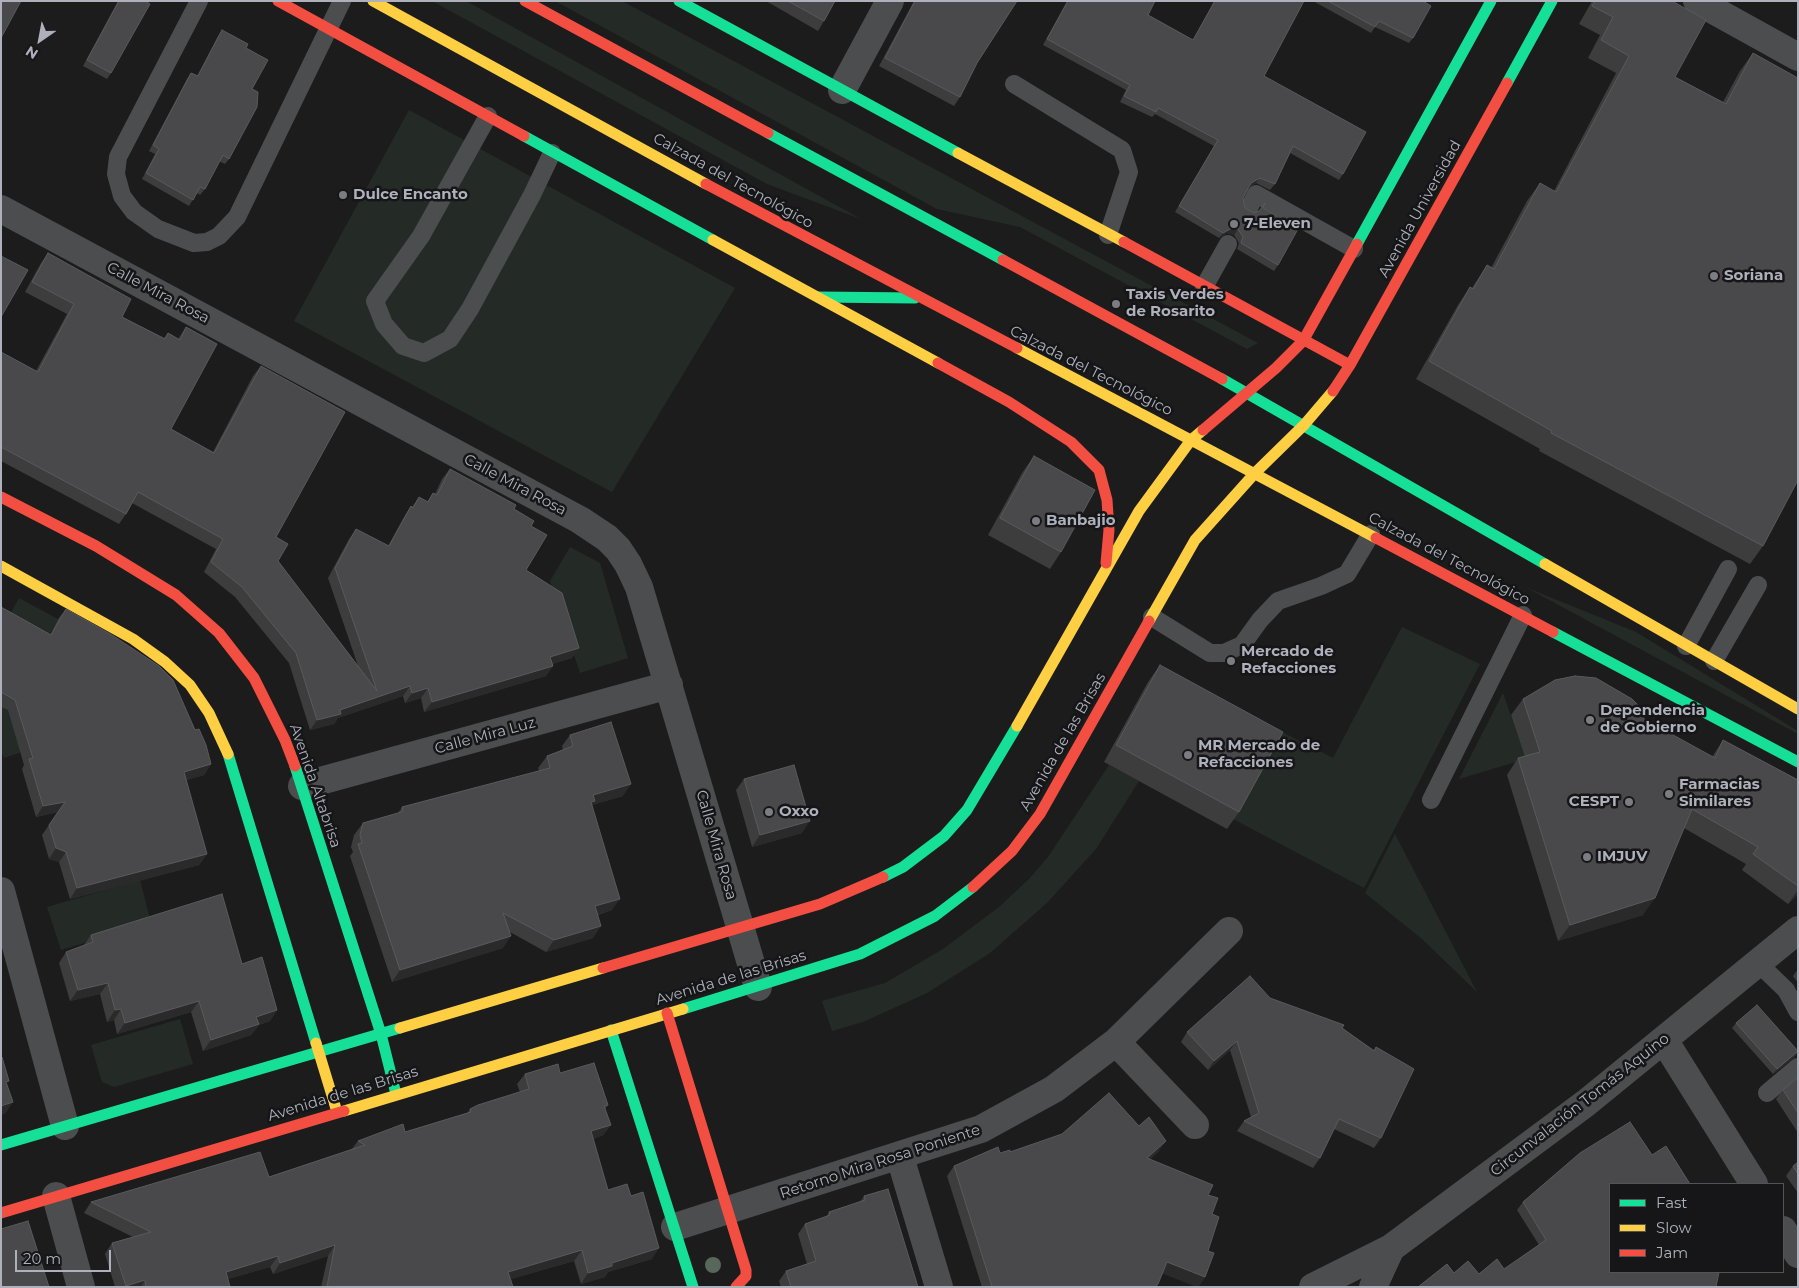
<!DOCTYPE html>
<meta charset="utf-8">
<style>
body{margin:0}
#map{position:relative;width:1799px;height:1288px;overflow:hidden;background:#1c1c1c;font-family:Montserrat,sans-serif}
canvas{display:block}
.frame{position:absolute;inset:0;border:2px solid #aeb1bb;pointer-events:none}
.legend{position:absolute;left:1609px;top:1183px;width:175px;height:90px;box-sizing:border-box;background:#161618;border:1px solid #535459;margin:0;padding:6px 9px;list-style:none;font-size:15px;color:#aeb1bb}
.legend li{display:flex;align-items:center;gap:10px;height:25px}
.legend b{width:25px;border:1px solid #535459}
.north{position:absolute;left:15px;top:15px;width:50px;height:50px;-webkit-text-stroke:4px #161618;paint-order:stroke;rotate:213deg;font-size:14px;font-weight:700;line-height:20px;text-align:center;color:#aeb1bb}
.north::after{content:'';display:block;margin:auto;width:18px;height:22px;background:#aeb1bb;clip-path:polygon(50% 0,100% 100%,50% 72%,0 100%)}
.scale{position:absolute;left:15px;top:1250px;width:96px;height:22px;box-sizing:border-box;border:2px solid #aeb1bb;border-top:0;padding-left:6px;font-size:15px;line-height:18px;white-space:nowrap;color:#aeb1bb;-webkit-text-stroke:4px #161618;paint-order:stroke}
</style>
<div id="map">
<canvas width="1799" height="1288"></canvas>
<div class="frame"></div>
<ul class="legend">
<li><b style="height:6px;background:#16e098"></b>Fast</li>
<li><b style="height:6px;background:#ffcf43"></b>Slow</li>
<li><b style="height:6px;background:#f24e42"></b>Jam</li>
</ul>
<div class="north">N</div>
<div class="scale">20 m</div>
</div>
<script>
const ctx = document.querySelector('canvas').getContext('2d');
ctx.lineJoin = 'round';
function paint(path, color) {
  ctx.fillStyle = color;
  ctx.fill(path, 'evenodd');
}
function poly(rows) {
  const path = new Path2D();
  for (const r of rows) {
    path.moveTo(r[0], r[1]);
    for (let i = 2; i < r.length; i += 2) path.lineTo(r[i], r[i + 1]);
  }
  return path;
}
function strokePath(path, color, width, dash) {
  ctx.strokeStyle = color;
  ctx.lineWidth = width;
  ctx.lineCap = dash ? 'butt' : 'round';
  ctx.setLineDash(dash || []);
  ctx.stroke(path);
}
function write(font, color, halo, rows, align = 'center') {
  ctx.font = font + ' Montserrat,sans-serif';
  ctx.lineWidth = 5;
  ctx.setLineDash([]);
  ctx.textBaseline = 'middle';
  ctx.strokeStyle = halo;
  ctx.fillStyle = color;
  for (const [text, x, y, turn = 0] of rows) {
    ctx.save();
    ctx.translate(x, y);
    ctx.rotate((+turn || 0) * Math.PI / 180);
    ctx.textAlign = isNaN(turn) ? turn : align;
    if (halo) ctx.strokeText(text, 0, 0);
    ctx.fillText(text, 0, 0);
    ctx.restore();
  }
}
paint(poly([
 [432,1,466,1,861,219,767,184],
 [555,1,622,1,1258,343,1247,349,1020,227,937,209],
 [409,110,735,288,612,492,294,321],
 [570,547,600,563,628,658,580,673,550,581],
 [1525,587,1636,632,1798,731,1798,734],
 [19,598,58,619,7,710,80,688,93,728,4,758,1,751,1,630],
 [1402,627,1480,664,1364,888,1233,819,1280,731,1333,758],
 [1503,693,1526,759,1459,779],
 [1109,765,1139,781,1096,849,1047,903,990,953,927,993,863,1022,832,1031,822,1001,885,983,943,949,999,907,1029,879,1048,857],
 [1395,834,1477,992,1422,939,1365,893],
 [140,880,151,923,61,950,47,907],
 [180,1019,193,1064,114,1087,102,1082,91,1045]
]), '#242b26');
strokePath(poly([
 [199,1,118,157,116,174,122,196,134,212,158,229,194,243,207,242,219,236,237,217,342,1],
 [1014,84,1122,150,1129,172,1108,235],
 [488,116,421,236,375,301,384,324,403,346,424,353,450,339,470,309,532,195,552,153],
 [1249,208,1256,194,1354,249],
 [1204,287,1228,244],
 [1152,617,1210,653,1224,653,1242,645,1260,620,1278,601,1321,586,1347,574,1371,534],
 [1686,646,1728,569],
 [1714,661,1758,585],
 [1431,800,1523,615],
 [1758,963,1786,990,1798,1012],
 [1767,1093,1798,1067]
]), '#4c4d4f', 18);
strokePath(poly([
 [1697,1,1798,57],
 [842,90,890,1],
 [1,209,580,520,607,538,618,549,628,564,639,587,758,987],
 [302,786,669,685],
 [1,891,65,1126],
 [1664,1040,1754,1184],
 [1116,1042,1195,1125],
 [900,1157,939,1287],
 [56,1196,81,1287],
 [675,1227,981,1129,1054,1089,1116,1042,1229,931],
 [1783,1230,1798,1254],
 [1313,1287,1391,1248],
 [1373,1287,1391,1248,1586,1103,1798,930]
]), '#4c4d4f', 28);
strokePath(poly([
 [679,1,958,153],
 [1507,83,1552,1],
 [768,133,1003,260],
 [524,136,713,240],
 [1357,244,1491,1],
 [819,297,915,298],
 [1222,379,1545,564],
 [1553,632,1798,762],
 [228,754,316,1043],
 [295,766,381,1034,396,1094],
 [883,877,903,867,944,836,967,810,1017,726],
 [683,1009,860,954,935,916,973,887],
 [611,1030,693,1287],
 [1,1145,400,1028]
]), '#16e098', 11);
strokePath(poly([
 [373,1,706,184],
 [958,153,1124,242],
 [713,240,938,363],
 [1017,348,1376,538],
 [1545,564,1798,709],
 [1,566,133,639,165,662,190,685,209,713,228,754],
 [1149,621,1195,540,1255,473,1304,425,1333,391],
 [1017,726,1139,511,1191,440,1203,430],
 [400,1028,603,968],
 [316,1043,337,1112],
 [344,1111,683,1009]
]), '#ffcf43', 11);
strokePath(poly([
 [278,1,524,136],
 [525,1,768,133],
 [706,184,1017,348],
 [1124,242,1350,365],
 [1003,260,1222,379],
 [938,363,1009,402,1071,442,1099,470,1107,500,1109,530,1106,563],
 [1333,391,1350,365,1507,83],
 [1203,430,1276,368,1303,341,1357,244],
 [1,497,96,546,176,595,219,633,254,678,285,740,295,766],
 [1376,538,1553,632],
 [973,887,1012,851,1040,814,1149,621],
 [603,968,820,904,883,877],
 [667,1013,746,1270,746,1276,736,1287],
 [1,1213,344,1111]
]), '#f24e42', 11);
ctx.fillStyle = '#576759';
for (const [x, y] of [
 [713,1265]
]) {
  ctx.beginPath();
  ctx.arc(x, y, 8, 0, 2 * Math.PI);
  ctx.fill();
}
paint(poly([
 [118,1,145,1,111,73,107,79,83,66],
 [766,1,835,1,824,21,818,31],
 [914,1,1017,1,977,63,960,97,954,106,879,66],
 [1067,1,1155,1,1148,15,1193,40,1214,1,1304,1,1264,76,1343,174,1339,180,1290,153,1275,184,1270,190,1256,183,1248,188,1243,198,1245,208,1254,213,1259,211,1263,208,1278,265,1274,271,1237,249,1239,243,1234,235,1227,233,1219,238,1175,212,1214,146,1155,114,1152,117,1120,102,1126,90,1043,45],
 [1313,1,1423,1,1413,38,1409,43,1375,27,1371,33],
 [1592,1,1672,1,1675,77,1723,102,1740,71,1753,53,1763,546,1750,564,1539,451,1540,449,1416,379,1458,305,1470,287,1472,288,1487,265,1491,268,1527,201,1540,183,1554,191,1616,73,1588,58,1600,35,1579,24],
 [222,30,246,48,252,89,229,159,225,164,219,161,205,189,200,195,197,193,189,206,142,179,155,154,149,151,187,79,191,73,197,76,218,36],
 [48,253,122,317,164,338,168,333,178,339,186,327,171,429,213,452,253,376,261,366,276,537,278,561,358,666,328,578,349,539,356,529,388,546,404,517,411,506,412,507,419,497,427,502,433,493,435,494,442,479,450,469,514,509,531,526,526,570,572,658,552,664,553,666,546,676,424,712,421,698,405,703,403,696,338,718,334,724,310,730,289,663,235,597,204,572,216,549,132,503,126,514,119,524,1,461,1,352,36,371,67,314,25,292,41,263],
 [1034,456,1061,552,1050,569,988,535,1022,473],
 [1,607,50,635,58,619,66,609,195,730,211,764,204,775,186,780,207,854,199,865,70,899,59,862,49,859,42,835,58,812,36,817,22,769,24,765,8,710,1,707],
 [1160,665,1239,812,1227,829,1104,762,1148,682],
 [1523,699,1644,719,1712,757,1723,740,1798,780,1798,894,1788,904,1742,870,1746,864,1684,828,1643,915,1558,941,1507,775,1518,758,1525,757,1511,715],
 [570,735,623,796,592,805,612,910,598,915,593,938,546,952,510,932,503,948,392,982,350,856,353,852,351,847,354,835,363,823,398,813,402,807,539,771,538,768,547,756,563,750,562,746],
 [744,779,802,833,752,847,736,790],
 [91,935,242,964,277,1010,270,1021,259,1025,251,1035,203,1051,191,1012,117,1034,114,1020,107,1022,100,994,70,1001,59,963,66,952,84,945],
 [1798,969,1798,983,1793,976],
 [1270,998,1342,1028,1374,1050,1376,1047,1381,1138,1374,1148,1334,1129,1320,1158,1313,1168,1237,1131,1244,1121,1251,1117,1230,1050,1208,1070,1181,1042,1187,1032],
 [1736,1023,1798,1052,1794,1058,1773,1074,1732,1028],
 [560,1073,608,1105,605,1109,611,1125,603,1135,593,1139,608,1190,652,1259,608,1272,605,1277,581,1284,574,1261,511,1279,513,1287,321,1287,328,1256,273,1274,270,1267,228,1279,230,1287,115,1287,105,1254,112,1243,133,1237,84,1213,91,1202,269,1177,351,1150,358,1141,405,1132,467,1113,470,1109,520,1092,517,1084,525,1074],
 [1798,1077,1798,1133,1776,1099,1783,1090],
 [1159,1151,1150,1159,1208,1195,1212,1214,1208,1251,1205,1277,1198,1287,1162,1273,1157,1287,982,1287,947,1176,954,1166,1000,1153],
 [1798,1162,1798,1193,1786,1176,1793,1166],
 [864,1196,918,1287,781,1287,779,1281,786,1271,807,1264,798,1234,805,1224,826,1217,829,1212,860,1202],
 [1523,1202,1716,1287,1479,1274,1504,1269,1539,1245,1517,1210]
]), '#3d3d3d');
paint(poly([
 [1260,178,1256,183,1246,189,1251,183],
 [1232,228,1238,229,1234,235,1227,233,1219,238,1223,233],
 [579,648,572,658,543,667,550,657],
 [553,666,546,676,424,712,432,702],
 [410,686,403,696,338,718,334,724,310,730,317,720,340,710],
 [428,688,421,698,405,703,412,693],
 [211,764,204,775,177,783,184,772],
 [631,784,623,796,592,805,587,812,593,795],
 [65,802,58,812,36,817,43,806],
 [810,821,802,833,752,847,760,835],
 [56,848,66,852,59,862,49,859],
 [207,854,199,865,70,899,77,888],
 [1798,890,1798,894,1788,904],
 [1655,898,1643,915,1558,941,1570,925],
 [620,899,612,910,587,918,595,906],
 [601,926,593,938,546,952,554,940],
 [511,936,503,948,392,982,400,970],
 [108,983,100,994,70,1001,78,990],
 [199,1001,191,1012,117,1034,125,1023],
 [121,1009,114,1020,107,1022,115,1010],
 [277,1010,270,1021,259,1025,251,1035,203,1051,211,1040,256,1017],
 [1237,1041,1230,1050,1208,1070,1214,1061],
 [1798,1052,1794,1058,1773,1074,1777,1069],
 [13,1102,5,1114,1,1115,1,1106],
 [611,1125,603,1135,584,1142,591,1131],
 [1166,1141,1159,1151,1139,1168,1147,1158],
 [335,1245,328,1256,273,1274,280,1263],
 [659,1248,652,1259,608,1272,605,1277,581,1284,588,1273,612,1263],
 [582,1250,574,1261,501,1282,508,1272],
 [278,1256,270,1267,218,1282,226,1272],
 [1167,1262,1205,1277,1198,1287,1197,1287,1159,1272],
 [145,1280,141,1287,125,1287,126,1286]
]), '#2a2a2a');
const building = poly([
 [1,1,21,1,1,38,1,1],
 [119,1,145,1,150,4,111,73,87,60,119,1],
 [788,1,835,1,824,21,788,1],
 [915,1,1017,1,977,63,960,97,885,58,915,1],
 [1068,1,1155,1,1148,15,1193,40,1215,1,1304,1,1264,76,1366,132,1343,174,1293,146,1275,184,1260,178,1251,183,1243,198,1245,208,1254,213,1259,211,1265,203,1263,208,1298,229,1278,265,1241,243,1243,237,1238,229,1232,228,1223,233,1179,206,1218,140,1158,108,1156,112,1124,96,1130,85,1047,39,1068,1],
 [1328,1,1423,1,1431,6,1413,38,1379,21,1375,27,1328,1],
 [1595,1,1672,1,1706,20,1675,77,1726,104,1753,53,1798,78,1798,480,1763,546,1551,433,1552,431,1429,361,1470,287,1473,289,1487,265,1494,269,1540,183,1556,192,1629,56,1601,40,1613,17,1592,6,1595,1],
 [222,30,248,44,246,48,268,60,252,89,258,92,257,107,229,159,223,155,205,189,200,187,193,200,146,173,159,149,153,145,191,73,198,76,222,30],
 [48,253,131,299,122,317,165,339,168,333,180,340,186,327,217,344,171,429,214,453,261,366,345,412,276,537,288,544,278,561,377,691,335,568,356,529,389,546,411,506,413,508,419,497,428,502,433,493,437,495,450,469,516,505,514,509,534,521,531,526,547,535,526,570,562,593,579,648,550,657,553,666,432,702,428,688,412,693,410,686,340,710,341,714,317,720,296,653,242,587,211,562,223,539,138,492,126,514,1,447,1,352,38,372,74,304,32,282,48,253],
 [1,256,28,270,1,317,1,256],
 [1034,456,1095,490,1061,552,1000,518,1034,456],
 [1,607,51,635,66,609,112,635,159,666,173,680,195,730,199,729,206,745,211,764,184,772,207,854,77,888,66,852,56,848,49,825,65,802,43,806,29,759,33,758,15,700,1,692,1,607],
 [1160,665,1283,732,1239,812,1116,745,1160,665],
 [1575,676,1596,678,1632,699,1640,707,1644,719,1715,758,1723,740,1798,780,1798,886,1753,854,1758,847,1692,809,1655,898,1570,925,1518,758,1540,752,1523,699,1555,680,1575,676],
 [611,722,631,784,593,795,595,801,591,802,620,899,595,906,601,926,554,940,503,913,511,936,400,970,358,844,362,843,360,835,363,823,398,813,403,811,402,807,550,768,547,756,573,746,570,735,611,722],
 [794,765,810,821,760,835,744,779,794,765],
 [222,894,242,964,262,957,277,1010,256,1017,259,1024,211,1040,199,1001,125,1023,121,1009,115,1010,108,983,78,990,66,952,93,942,91,935,222,894],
 [1250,976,1270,998,1344,1025,1342,1028,1374,1051,1376,1047,1414,1069,1381,1138,1339,1119,1320,1158,1244,1121,1259,1113,1237,1041,1214,1061,1187,1032,1250,976],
 [1757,1005,1798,1051,1777,1069,1736,1023,1757,1005],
 [1,1057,2,1057,9,1081,6,1082,13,1102,1,1106,1,1057],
 [594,1063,608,1105,604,1106,611,1125,591,1131,608,1190,627,1184,631,1196,643,1192,659,1248,612,1263,612,1266,588,1273,582,1250,508,1272,513,1287,327,1287,335,1245,280,1263,278,1256,226,1272,230,1287,146,1287,145,1280,126,1286,112,1243,151,1232,91,1202,260,1152,269,1177,365,1145,358,1141,403,1124,405,1132,471,1112,470,1109,478,1105,529,1089,525,1074,558,1064,560,1073,594,1063],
 [1798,1077,1798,1113,1783,1090,1798,1077],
 [1109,1093,1139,1126,1149,1117,1166,1141,1147,1158,1213,1185,1208,1195,1218,1198,1212,1214,1219,1217,1208,1251,1214,1253,1205,1277,1167,1262,1158,1284,1154,1287,992,1287,954,1166,998,1147,1000,1153,1010,1150,1010,1152,1062,1134,1109,1093],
 [1630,1122,1652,1155,1666,1146,1690,1184,1610,1184,1610,1272,1719,1272,1716,1287,1418,1287,1447,1264,1454,1273,1468,1261,1479,1274,1497,1259,1504,1269,1546,1240,1523,1202,1580,1153,1630,1122],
 [1798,1162,1798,1174,1793,1166,1798,1162],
 [888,1189,918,1287,791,1287,786,1271,816,1261,805,1224,830,1215,829,1212,865,1200,864,1196,888,1189],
 [28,1221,49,1287,1,1287,1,1229,28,1221]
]);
paint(building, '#49494b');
strokePath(building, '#595a5c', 1);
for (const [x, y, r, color] of [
 [343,195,5,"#7b7d83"],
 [1234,224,5,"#7b7d83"],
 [1714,276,5,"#7b7d83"],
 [1116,304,5,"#7b7d83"],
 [1036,521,5,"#7b7d83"],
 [1231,661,5,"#7b7d83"],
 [1590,720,5,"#7b7d83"],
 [1188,755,5,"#7b7d83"],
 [1669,794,5,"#7b7d83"],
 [1629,802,5,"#7b7d83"],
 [769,812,5,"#7b7d83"],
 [1587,857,5,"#7b7d83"]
]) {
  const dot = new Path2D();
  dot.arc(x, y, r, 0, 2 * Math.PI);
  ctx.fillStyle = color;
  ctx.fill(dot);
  strokePath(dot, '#161618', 2);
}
write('15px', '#aeb1bb', '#161618', [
 ["Calzada del Tecnológico",733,181,29],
 ["Avenida Universidad",1420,209,-61],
 ["Calle Mira Rosa",158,293,28],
 ["Calzada del Tecnológico",1091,371,27],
 ["Calle Mira Rosa",515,485,28],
 ["Calzada del Tecnológico",1449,559,28],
 ["Calle Mira Luz",485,736,-15],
 ["Avenida de las Brisas",1063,742,-60],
 ["Avenida Altabrisa",315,786,71],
 ["Calle Mira Rosa",716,845,74],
 ["Avenida de las Brisas",731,978,-17],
 ["Avenida de las Brisas",343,1094,-17],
 ["Circunvalación Tomás Aquino",1580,1105,-38],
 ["Retorno Mira Rosa Poniente",880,1162,-18]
]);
write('bold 15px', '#aeb1bb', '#161618', [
 ["Dulce Encanto",353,195],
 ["7-Eleven",1244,224],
 ["Soriana",1724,276],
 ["Taxis Verdes",1126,295],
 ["de Rosarito",1126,312],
 ["Banbajio",1046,521],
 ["Mercado de",1241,652],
 ["Refacciones",1241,669],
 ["Dependencia",1600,711],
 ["de Gobierno",1600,728],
 ["MR Mercado de",1198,746],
 ["Refacciones",1198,763],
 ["Farmacias",1679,785],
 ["Similares",1679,802],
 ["CESPT",1619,802,"right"],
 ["Oxxo",779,812],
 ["IMJUV",1597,857]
], 'left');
</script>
